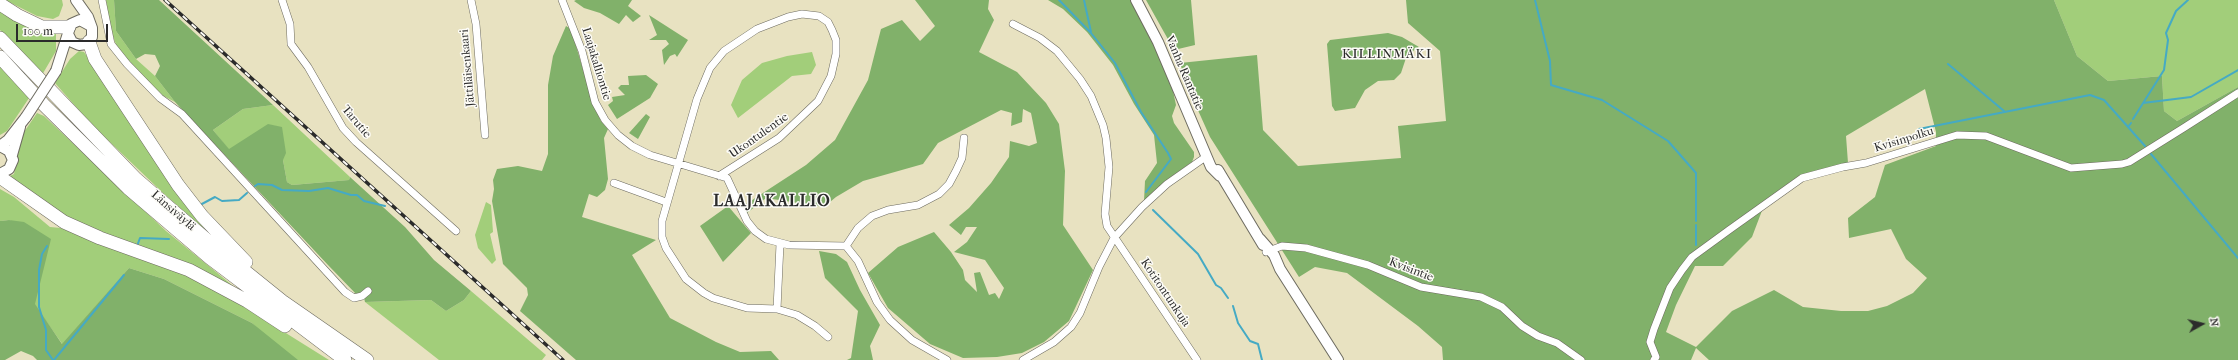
<!DOCTYPE html>
<meta charset="utf-8">
<style>
body{margin:0}
#map{position:relative;width:2238px;height:360px;overflow:hidden;background:#e8e2c1;font-family:"IM FELL French Canon",serif}
canvas{display:block}
.north{position:absolute;left:2182px;top:304px;width:40px;height:40px;-webkit-text-stroke:3px #fdfcf7;paint-order:stroke;rotate:82deg;font-size:11px;font-weight:700;line-height:16px;text-align:center;color:#2b2b2b}
.north::after{content:'';display:block;margin:auto;width:14px;height:18px;background:#2b2b2b;clip-path:polygon(50% 0,100% 100%,50% 72%,0 100%)}
.scale{position:absolute;left:16px;top:24px;width:92px;height:18px;box-sizing:border-box;border:2px solid #2b2b2b;border-top:0;padding-left:5px;font-size:12px;line-height:14px;white-space:nowrap;color:#2b2b2b;-webkit-text-stroke:3px #fdfcf7;paint-order:stroke}
</style>
<div id="map">
<canvas width="2238" height="360"></canvas>
<div class="north">N</div>
<div class="scale">100 m</div>
</div>
<script>
const ctx = document.querySelector('canvas').getContext('2d');
ctx.lineJoin = 'round';
function paint(path, color) {
  ctx.fillStyle = color;
  ctx.fill(path, 'evenodd');
}
function poly(rows) {
  const path = new Path2D();
  for (const r of rows) {
    path.moveTo(r[0], r[1]);
    for (let i = 2; i < r.length; i += 2) path.lineTo(r[i], r[i + 1]);
  }
  return path;
}
function strokePath(path, color, width, dash) {
  ctx.strokeStyle = color;
  ctx.lineWidth = width;
  ctx.lineCap = dash ? 'butt' : 'round';
  ctx.setLineDash(dash || []);
  ctx.stroke(path);
}
function write(font, color, halo, rows, align = 'center') {
  ctx.font = font + ' "IM FELL French Canon",serif';
  ctx.lineWidth = 3;
  ctx.setLineDash([]);
  ctx.textBaseline = 'middle';
  ctx.strokeStyle = halo;
  ctx.fillStyle = color;
  for (const [text, x, y, turn = 0] of rows) {
    ctx.save();
    ctx.translate(x, y);
    ctx.rotate((+turn || 0) * Math.PI / 180);
    ctx.textAlign = isNaN(turn) ? turn : align;
    if (halo) ctx.strokeText(text, 0, 0);
    ctx.fillText(text, 0, 0);
    ctx.restore();
  }
}
paint(poly([
 [0,0,62,0,63,5,59,16,53,19,37,16,11,3],
 [106,0,114,0,116,31,136,59,155,76,175,102,158,93,118,50,111,31],
 [2054,0,2238,0,2238,87,2177,121,2164,111,2162,76,2108,81,2077,56],
 [0,10,56,32,56,51,42,75,0,30],
 [79,51,84,52,221,244,162,192,91,124,55,83,70,59],
 [812,52,816,65,811,74,792,76,738,118,731,105,742,80,762,63,787,56],
 [0,65,29,98,7,131,0,135],
 [273,105,350,177,349,180,292,185,287,182,283,160,235,146,229,150,213,130,243,109],
 [37,113,44,116,166,231,249,299,66,216,8,177,14,174,22,135],
 [0,189,14,197,50,227,61,228,104,246,159,262,209,285,329,360,289,360,252,323,164,279,129,268,63,345,34,304,50,239,9,220,0,221],
 [486,202,491,205,493,232,490,234,496,260,492,264,478,248,475,235],
 [471,291,546,355,542,360,439,360,365,302,431,300,446,311,464,300]
]), '#a2ce7a');
paint(poly([
 [114,0,159,0,273,105,243,109,213,130,229,149,268,124,282,127,286,153,283,160,287,182,292,185,349,180,350,177,405,227,434,260,471,291,464,300,446,311,431,300,365,302,364,298,357,295,328,265,175,102,155,76,160,66,155,55,145,54,136,59,116,31],
 [576,0,632,0,628,6,641,16,633,22,626,15,619,24,600,13,584,8,574,1],
 [915,0,989,0,988,9,994,20,979,52,1017,72,1046,103,1059,124,1065,171,1063,225,1093,270,1069,321,1044,342,1022,353,997,357,963,358,930,344,888,308,868,273,898,247,934,232,951,252,963,270,965,280,977,292,974,273,980,272,989,295,995,293,999,299,1004,288,985,260,954,252,967,242,977,227,966,227,961,235,949,225,969,208,991,183,1009,157,1010,141,1029,146,1037,143,1031,113,1023,109,1022,122,1011,126,1012,113,1001,110,938,143,923,164,863,181,836,197,824,207,766,198,747,213,743,206,806,165,835,140,868,80,881,29,902,20,920,41,935,26],
 [1048,0,1132,0,1144,22,1172,86,1176,105,1172,116,1174,123,1194,152,1194,157,1192,162,1164,182,1144,201,1145,181,1157,163,1154,135,1134,104,1113,65,1087,32,1063,9],
 [1146,0,1191,0,1195,45,1174,50],
 [1406,0,2054,0,2077,56,2108,81,2162,76,2164,111,2177,121,2238,87,2238,360,1709,360,1696,348,1691,360,1443,360,1442,347,1418,326,1347,273,1315,267,1299,277,1210,137,1188,88,1180,63,1257,55,1263,130,1298,166,1401,158,1398,126,1446,121,1440,51,1408,23],
 [1925,89,1936,132,1936,146,1885,165,1875,197,1848,218,1849,238,1891,229,1906,259,1927,278,1913,293,1887,306,1868,311,1841,311,1803,307,1774,290,1732,311,1696,347,1666,332,1676,305,1695,266,1723,266,1752,237,1763,208,1803,180,1848,163,1846,136],
 [649,15,688,40,677,57,675,54,670,56,664,65,662,50,669,44,666,40,649,40,657,35],
 [566,26,571,29,593,103,601,121,608,129,604,138,608,179,605,190,597,197,589,194,582,217,656,240,632,255,670,318,716,342,740,352,771,351,779,360,576,360,520,311,528,295,527,288,503,264,492,201,494,189,493,180,497,169,518,166,542,171,548,154,548,85,553,56],
 [1388,33,1402,37,1419,47,1407,55,1401,73,1394,80,1378,81,1365,90,1355,108,1335,111,1332,106,1327,44,1330,40],
 [646,75,658,84,650,98,617,119,608,105,613,101,612,97,625,95,618,88,621,85,629,85,628,76],
 [646,114,650,117,638,139,629,133],
 [728,206,751,233,723,262,700,226],
 [9,220,24,222,51,239,35,304,62,344,129,268,164,279,252,323,298,360,37,360,33,356,21,351,5,360,0,360,0,221],
 [819,251,836,254,847,262,860,290,880,325,870,346,873,360,847,360,851,358,858,311,825,278]
]), '#81b16a');
strokePath(poly([
 [1059,0,1091,33,1115,63,1141,112,1168,153,1171,159,1146,192],
 [1084,0,1091,32],
 [1535,0,1550,61,1551,85,1602,100,1668,141,1696,173,1696,221],
 [1948,64,2004,111],
 [2143,103,2191,97,2238,70],
 [2133,119,2164,70,2168,40,2166,33,2176,11,2188,0],
 [2128,127,2131,123],
 [1919,129,2090,95,2104,100,2145,146],
 [2151,154,2238,258],
 [255,186,258,184,272,185,282,190,309,191,328,188,351,195,357,195,364,201,385,206],
 [200,205,215,197,222,201,239,200,247,193],
 [1153,210,1198,254,1216,285,1221,288,1228,298],
 [1696,245,1696,225],
 [47,246,42,254,39,270,39,307,46,330,46,350,53,360],
 [137,246,140,238,169,239],
 [1233,306,1238,323,1250,341,1258,344,1262,360],
 [54,360,124,275]
]), '#45aac4', 2);
const street = poly([
 [102,0,111,44,127,64,160,98,182,114,345,292,354,298,362,296,368,291],
 [282,0,290,24,291,44,308,67,343,128,356,142,456,231],
 [471,0,476,24,485,135],
 [562,0,582,51,595,102,605,120,618,135,632,146,650,155,727,178,747,221,755,231,766,239,789,245,846,246,858,261,877,302,890,320,912,340,947,360],
 [1013,24,1040,38,1057,51,1080,79,1091,96,1103,125,1106,138,1109,167,1105,214,1107,226,1197,360],
 [719,176,779,138,818,101,831,76,836,54,836,40,832,30,828,22,819,16,802,14,788,17,757,29,724,51,710,68,697,99,662,221,662,237,666,248,686,279,704,293,713,298,747,308,777,309,780,244],
 [614,183,666,202],
 [846,246,858,228,872,216,888,210,918,205,939,194,949,184,956,171,962,158,964,138],
 [1266,252,1282,246,1306,248,1368,265,1421,287,1481,297,1502,307,1522,326,1538,336,1557,343,1581,360],
 [777,309,797,315,815,326,828,337],
 [1023,360,1054,342,1071,327,1080,313,1099,267,1114,238,1142,207,1167,184,1207,156],
 [1654,360,1656,357,1650,342,1654,329,1670,288,1682,270,1692,257,1729,230,1802,178,1843,167,1866,163,1957,135,1986,136,2071,168,2122,164,2129,162,2185,127,2238,93]
]);
const secondary = poly([
 [1136,0,1158,42,1211,167,1220,176],
 [68,34,72,42,79,45,86,44,92,37,92,28,88,17,76,0],
 [56,71,71,24,80,20,91,26],
 [0,146,9,151,13,160,9,169,0,174],
 [0,146,8,140,26,117],
 [12,155,20,127],
 [1218,170,1263,245],
 [1260,239,1274,255,1280,269,1338,360]
]);
const highway = poly([
 [0,4,17,15,42,27,69,27],
 [0,38,136,179,215,247,282,301,367,360],
 [89,42,95,59,178,185,202,216,246,262],
 [0,57,43,104,128,188,210,258,345,360],
 [0,177,64,222,100,238,189,270,247,301,285,326]
]);
strokePath(street, '#6d6b60', 8);
strokePath(secondary, '#6d6b60', 12);
strokePath(highway, '#6d6b60', 14);
strokePath(street, '#fff', 7);
strokePath(secondary, '#fff', 10);
strokePath(highway, '#fff', 13);
const rail = poly([
 [165,0,563,360]
]);
strokePath(rail, '#2b2b2b', 3.5);
strokePath(rail, '#fdfcf7', 2, [6]);
const secondaryBridge = poly([
 [26,117,56,71]
]);
strokePath(secondaryBridge, '#6d6b60', 12, []);
strokePath(secondaryBridge, '#fff', 10);
write('12px', '#2b2b2b', '#fdfcf7', [
 ["Laajakalliontie",596,64,73],
 ["Jättiläisenkaari",468,68,-95],
 ["Vanha Rantatie",1184,73,67],
 ["Tarutie",356,122,50],
 ["Ukontulentie",759,136,-35],
 ["Kvisinpolku",1904,140,-17],
 ["Länsiväylä",173,211,41],
 ["Kvisintie",1411,270,21],
 ["Kotitontunkuja",1165,293,56]
]);
ctx.letterSpacing = '1px';
write('13px', '#2b2b2b', '#fdfcf7', [
 ["KILLINMÄKI",1387,55]
]);
ctx.letterSpacing = '0px';
ctx.letterSpacing = '1px';
write('bold 16px', '#2b2b2b', '#fdfcf7', [
 ["LAAJAKALLIO",772,202]
]);
ctx.letterSpacing = '0px';
</script>
